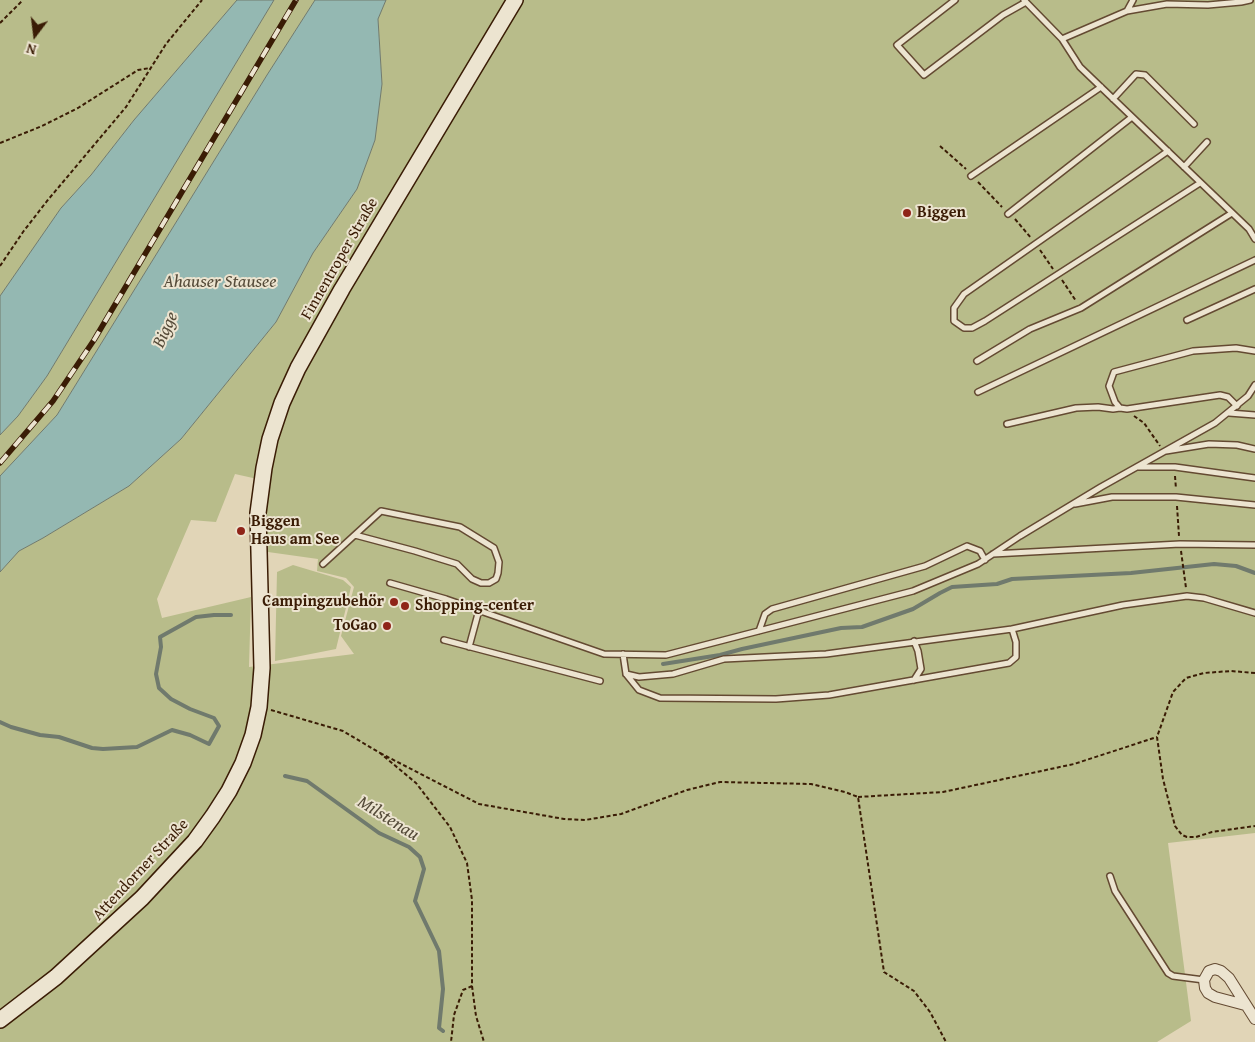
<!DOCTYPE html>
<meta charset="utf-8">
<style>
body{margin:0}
#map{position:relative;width:1255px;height:1042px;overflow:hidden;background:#e1d5b7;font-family:"Gentium Book Plus",serif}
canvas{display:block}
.north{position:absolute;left:10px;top:10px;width:50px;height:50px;-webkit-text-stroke:4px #ece4d0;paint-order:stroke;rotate:195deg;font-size:14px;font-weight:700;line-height:20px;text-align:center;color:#3a1c05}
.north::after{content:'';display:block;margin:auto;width:18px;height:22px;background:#3a1c05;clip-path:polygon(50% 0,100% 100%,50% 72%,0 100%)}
</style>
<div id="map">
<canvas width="1255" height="1042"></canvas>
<div class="north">N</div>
</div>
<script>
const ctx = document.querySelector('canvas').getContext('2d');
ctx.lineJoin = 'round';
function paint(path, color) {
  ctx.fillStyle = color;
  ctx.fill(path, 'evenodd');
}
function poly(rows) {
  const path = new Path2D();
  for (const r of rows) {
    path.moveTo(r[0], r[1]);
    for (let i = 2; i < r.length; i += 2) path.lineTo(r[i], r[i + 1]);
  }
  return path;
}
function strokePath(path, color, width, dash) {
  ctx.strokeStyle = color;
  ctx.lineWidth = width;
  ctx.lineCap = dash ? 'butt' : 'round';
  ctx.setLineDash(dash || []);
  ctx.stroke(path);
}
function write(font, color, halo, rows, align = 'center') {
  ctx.font = font + ' "Gentium Book Plus",serif';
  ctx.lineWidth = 4;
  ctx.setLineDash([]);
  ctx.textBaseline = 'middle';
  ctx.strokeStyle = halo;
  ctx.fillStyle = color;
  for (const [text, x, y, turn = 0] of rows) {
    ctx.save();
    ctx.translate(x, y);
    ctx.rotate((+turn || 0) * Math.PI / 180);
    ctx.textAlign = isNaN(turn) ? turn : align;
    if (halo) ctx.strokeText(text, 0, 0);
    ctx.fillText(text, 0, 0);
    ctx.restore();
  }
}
paint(poly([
 [0,0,237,0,134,120,91,175,61,208,0,296],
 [274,0,315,0,267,75,57,415,0,476,0,435,18,416,47,376],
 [386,0,1255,0,1255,833,1168,843,1191,1021,1157,1042,0,1042,0,572,19,551,43,538,129,486,181,439,276,322,313,253,357,189,375,140,382,84,378,19],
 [235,474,271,482,265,513,268,552,318,559,317,571,346,578,354,587,341,636,354,654,249,667,251,597,162,618,157,599,191,520,216,522],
 [293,565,343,580,351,587,336,649,275,661,277,572]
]), '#b8bc8a');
const water = poly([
 [237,0,274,0,47,376,18,416,0,435,0,296,61,208,91,175,134,120,237,0],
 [315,0,386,0,378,19,382,84,375,140,357,189,313,253,276,322,181,439,129,486,43,538,19,551,0,572,0,476,57,415,267,75,315,0]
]);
paint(water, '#94b8b2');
strokePath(water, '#707a6d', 1);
strokePath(poly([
 [663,664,720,655,742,649,841,628,862,627,913,609,940,593,952,587,997,584,1012,579,1131,573,1214,564,1236,566,1255,573],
 [0,722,11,727,40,735,59,737,92,748,103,749,137,747,172,730,190,735,209,744,219,726,214,718,190,709,171,699,159,688,156,674,161,647,160,637,196,617,214,615,231,615],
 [285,776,307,781,379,833,409,847,420,857,424,869,415,901,439,951,443,989,439,1028,443,1031]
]), '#707a6d', 4);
const service = poly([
 [955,0,897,45,924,75,1003,15,1026,2],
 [1024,0,1062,39,1080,67,1249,229,1255,239],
 [1127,11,1133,0],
 [1062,39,1127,11,1167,4,1208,5,1241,2,1250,0],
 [1113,99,1136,74,1145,75,1194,124],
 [1168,151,964,294,954,308,954,321,964,328,972,328,985,321,1200,183],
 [1184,167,1207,142],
 [971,176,1101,87],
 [1008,214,1132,117],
 [1187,320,1255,289],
 [977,361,1030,329,1081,308,1232,213],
 [978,392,1255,260],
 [1237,406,1228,397,1220,395,1127,409,1120,408,1115,402,1109,386,1114,372,1193,351,1236,348,1255,351],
 [1229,413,1255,415],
 [1007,424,1076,408,1098,407,1113,409,1120,408],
 [1166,451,1209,444,1237,445,1255,449],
 [1137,467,1175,467,1255,478],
 [1075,504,1112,497,1176,497,1255,505],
 [993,554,1180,544,1255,545],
 [323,564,381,511,460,527,494,548,499,562,498,573,496,579,489,583,481,583,472,579,457,564,415,551,355,535],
 [390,583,446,599,604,654,666,655,913,591,978,564,1020,536,1101,487,1215,423,1248,396,1255,385],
 [759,631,765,614,772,609,925,566,967,546,980,551,985,560],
 [444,640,600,681],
 [469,647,479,610],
 [623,654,626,674,639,690,660,698,776,699,829,695,1009,663,1016,657,1016,642,1012,629],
 [626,674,639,677,673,674,724,659,826,654,1012,629,1123,605,1187,596,1204,598,1255,613],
 [914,680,921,669,918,651,914,641],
 [1110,876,1115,891,1168,973,1173,976,1204,980]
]);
const minor = poly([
 [1245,1005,1215,997,1208,993,1205,988,1204,980,1209,971,1215,969,1221,971,1229,978,1255,1019]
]);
const secondary = poly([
 [0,1020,56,977,142,898,195,841,213,816,229,791,243,763,253,735,259,707,262,668,258,513,264,468,270,439,282,403,298,368,342,289,515,0]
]);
strokePath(service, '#644a32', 8);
strokePath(minor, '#644a32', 12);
strokePath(secondary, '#3a1c05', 18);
strokePath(poly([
 [0,23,23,0],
 [0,143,42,126,78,108,138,70,150,68],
 [940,146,966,169],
 [978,182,1002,207],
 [1015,219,1031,238],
 [1040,250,1053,269],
 [0,266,23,232,47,201,126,107,166,44,202,0],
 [1062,280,1076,301],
 [1134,416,1144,423,1160,446],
 [1175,476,1176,489],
 [1177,506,1179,536],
 [1181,551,1186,588],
 [1255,673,1231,671,1204,673,1186,678,1173,692,1157,737,1163,779,1175,826,1182,835,1187,837,1196,837,1212,832,1255,826],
 [271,710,343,731,380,753,416,783,450,827,467,863,472,900,472,986,463,990,454,1015,451,1042],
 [380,753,479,804,564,819,585,820,621,814,687,790,720,782,811,784,845,792,858,797,884,972,914,991,930,1012,946,1042],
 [858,797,943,792,1074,764,1157,737],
 [472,986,476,1016,484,1042]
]), '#3a1c05', 2, [4, 2.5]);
strokePath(service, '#ece4d0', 5);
strokePath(minor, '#ece4d0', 10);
strokePath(secondary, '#ece4d0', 15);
const rail = poly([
 [0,463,53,401,94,340,296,0]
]);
strokePath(rail, '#3a1c05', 5.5);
strokePath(rail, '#ece4d0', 4, [11]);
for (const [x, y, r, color] of [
 [907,213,5,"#8f2418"],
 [241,531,5,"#8f2418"],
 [394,602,5,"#8f2418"],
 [405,606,5,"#8f2418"],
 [387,626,5,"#8f2418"]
]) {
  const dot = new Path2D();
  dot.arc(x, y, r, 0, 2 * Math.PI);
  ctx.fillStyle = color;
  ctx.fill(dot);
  strokePath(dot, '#ece4d0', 2);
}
write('bold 16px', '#3a1c05', '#ece4d0', [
 ["Biggen",917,213],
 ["Biggen",251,522],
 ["Haus am See",251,540],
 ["Campingzubehör",384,602,"right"],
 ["Shopping-center",415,606],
 ["ToGao",377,626,"right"]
], 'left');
write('16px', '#3a1c05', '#ece4d0', [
 ["Finnentroper Straße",340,259,-60],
 ["Attendorner Straße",141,870,-47]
]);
write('italic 18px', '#554b39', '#ece4d0', [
 ["Ahauser Stausee",220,282],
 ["Bigge",166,330,-66],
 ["Milstenau",388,819,32]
]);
</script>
